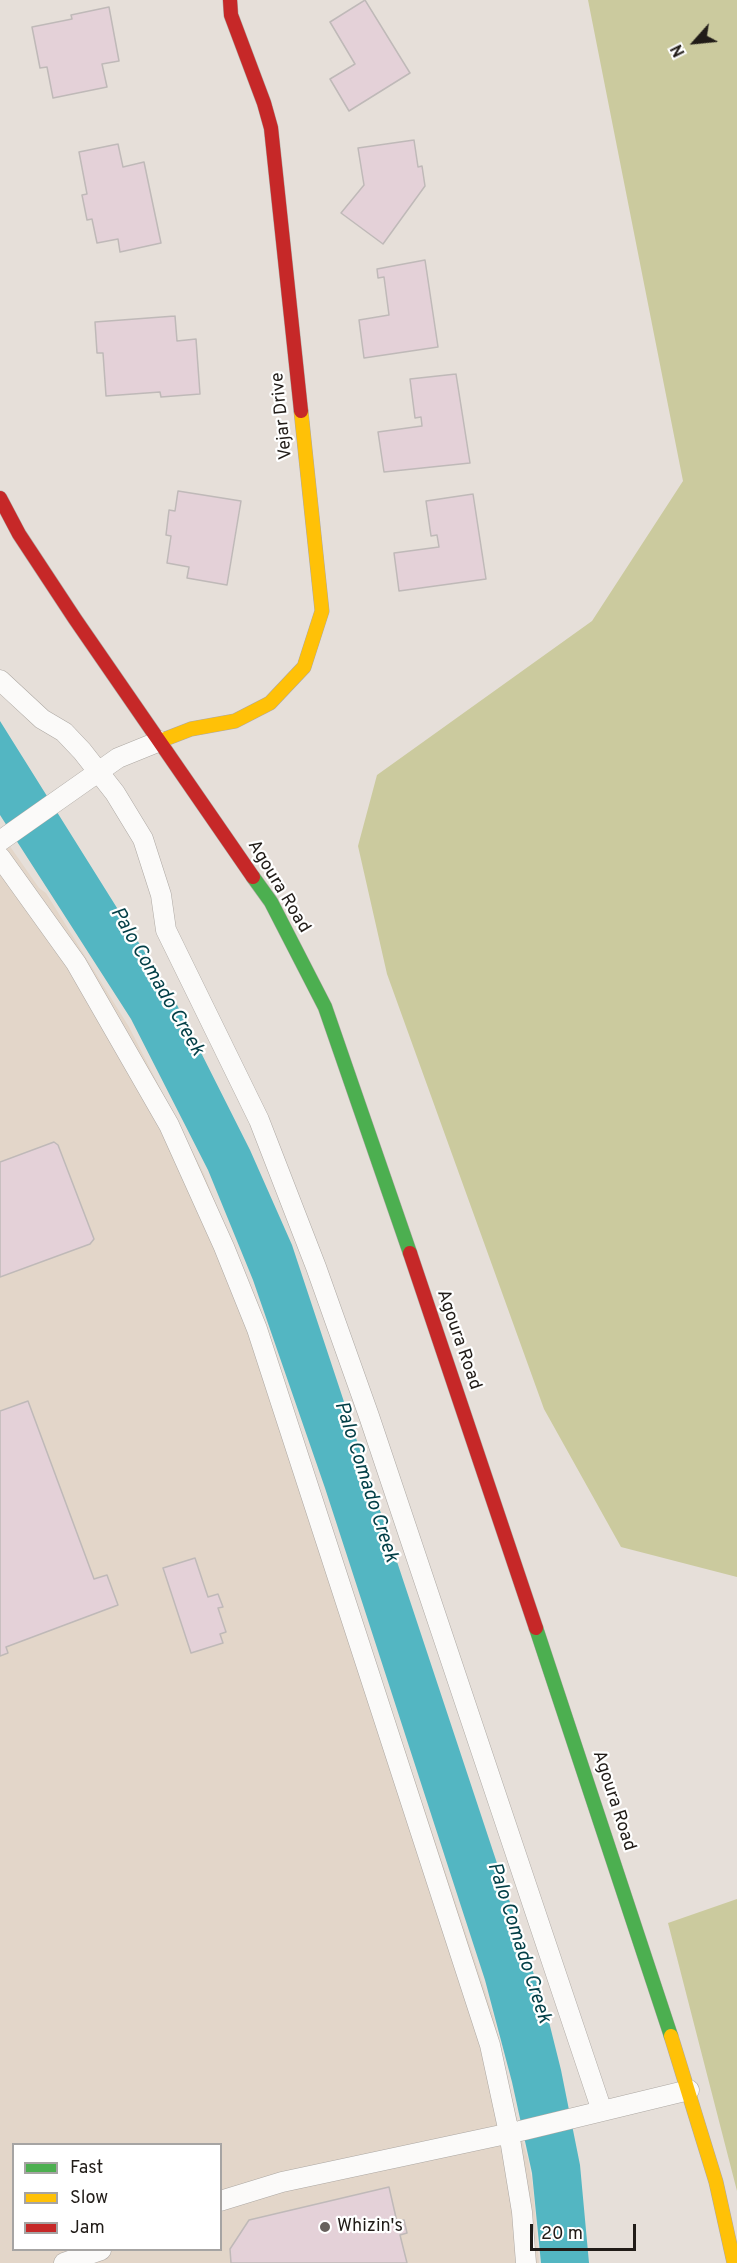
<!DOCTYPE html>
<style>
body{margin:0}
#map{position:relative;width:737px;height:2263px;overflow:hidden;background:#e6dfd9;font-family:Overpass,sans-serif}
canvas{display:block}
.legend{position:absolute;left:12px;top:2143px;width:210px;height:108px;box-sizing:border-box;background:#fff;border:2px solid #a6a4a3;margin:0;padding:8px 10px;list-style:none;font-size:18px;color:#211c18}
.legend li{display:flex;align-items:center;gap:12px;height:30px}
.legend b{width:30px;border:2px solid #a6a4a3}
.north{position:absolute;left:665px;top:12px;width:60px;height:60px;-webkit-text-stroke:4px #fff;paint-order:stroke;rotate:243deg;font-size:16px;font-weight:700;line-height:24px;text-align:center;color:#211c18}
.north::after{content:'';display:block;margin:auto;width:21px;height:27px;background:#211c18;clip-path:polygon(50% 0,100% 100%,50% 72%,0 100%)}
.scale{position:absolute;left:530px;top:2224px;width:106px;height:27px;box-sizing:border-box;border:3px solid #211c18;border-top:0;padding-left:8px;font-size:18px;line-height:21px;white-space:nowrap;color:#211c18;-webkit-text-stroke:4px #fff;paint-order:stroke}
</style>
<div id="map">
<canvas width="737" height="2263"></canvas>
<ul class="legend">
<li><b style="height:8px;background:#4caf50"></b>Fast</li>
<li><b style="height:8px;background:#ffc107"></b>Slow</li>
<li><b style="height:8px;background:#c62828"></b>Jam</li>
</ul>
<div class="north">N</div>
<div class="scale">20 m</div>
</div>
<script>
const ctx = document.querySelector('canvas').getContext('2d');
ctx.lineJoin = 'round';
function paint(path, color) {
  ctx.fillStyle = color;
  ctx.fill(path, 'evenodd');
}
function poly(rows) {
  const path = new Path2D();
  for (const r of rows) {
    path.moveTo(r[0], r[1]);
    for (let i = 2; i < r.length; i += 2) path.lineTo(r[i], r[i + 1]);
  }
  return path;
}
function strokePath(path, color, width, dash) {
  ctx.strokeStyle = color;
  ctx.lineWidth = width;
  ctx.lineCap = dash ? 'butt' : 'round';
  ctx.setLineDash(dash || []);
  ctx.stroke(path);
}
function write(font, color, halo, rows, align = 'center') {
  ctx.font = font + ' Overpass,sans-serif';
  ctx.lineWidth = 4.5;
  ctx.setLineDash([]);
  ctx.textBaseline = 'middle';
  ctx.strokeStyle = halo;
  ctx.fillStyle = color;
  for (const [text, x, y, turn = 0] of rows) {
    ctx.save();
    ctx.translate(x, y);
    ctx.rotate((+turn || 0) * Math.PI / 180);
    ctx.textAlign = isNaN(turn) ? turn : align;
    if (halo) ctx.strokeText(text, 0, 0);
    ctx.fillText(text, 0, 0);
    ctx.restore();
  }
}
paint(poly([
 [0,832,39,888,46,893,129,1027,204,1174,259,1312,494,2018,520,2133,528,2159,533,2187,539,2263,0,2263],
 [14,2144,220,2144,220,2250,14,2250]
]), '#e3d6c9');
paint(poly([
 [588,0,737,0,737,1577,621,1547,544,1409,387,974,358,846,377,775,592,621,683,481],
 [737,1899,737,2191,668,1923]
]), '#cbca9e');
paint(poly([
 [0,721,174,999,250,1150,292,1245,547,2014,561,2070,580,2165,589,2263,541,2263,532,2173,512,2082,485,1980,325,1488,253,1280,208,1170,131,1019,0,815]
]), '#53b6c2');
const building = poly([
 [365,0,410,73,349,111,330,79,355,64,330,22,365,0],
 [109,7,119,61,102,64,107,87,53,98,47,67,40,68,32,27,72,19,71,15,109,7],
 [414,140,418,167,422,166,425,186,383,244,341,213,364,185,358,148,414,140],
 [118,144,123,167,144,162,161,243,120,252,118,239,97,243,92,219,87,220,82,195,87,194,79,152,118,144],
 [425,260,438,347,364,358,359,320,389,315,384,277,378,278,377,269,425,260],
 [175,316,177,341,196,339,200,394,161,397,160,392,106,396,103,353,97,353,95,322,175,316],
 [456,374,470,463,384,472,378,432,422,426,421,417,415,418,410,379,456,374],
 [178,491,241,501,227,585,187,578,189,567,167,563,171,536,166,535,169,510,175,511,178,491],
 [473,494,486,579,399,591,394,553,439,547,437,535,431,536,426,501,473,494],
 [54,1142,58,1145,94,1239,90,1244,0,1277,0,1162,54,1142],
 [28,1401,94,1579,107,1575,118,1605,6,1647,8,1653,0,1656,0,1411,28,1401],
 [195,1558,208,1597,218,1594,223,1607,218,1608,226,1632,220,1634,223,1643,191,1653,163,1568,195,1558],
 [389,2187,397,2222,404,2220,407,2233,400,2235,407,2263,231,2263,230,2249,249,2220,389,2187]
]);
paint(building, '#e4d1d8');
strokePath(building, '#bfb9b8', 1.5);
const lane = poly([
 [0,680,42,719,64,732,82,751,115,793,143,839,161,895,166,930,259,1120,316,1267,369,1416,602,2111],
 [0,841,118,758,160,741],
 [0,857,76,963,169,1125,224,1247,257,1329,490,2045,509,2133,522,2212,526,2263],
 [220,2201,282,2182,520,2131,689,2090],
 [64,2263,101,2250]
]);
const fast = poly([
 [253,877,271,902,325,1007,410,1253],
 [536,1628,671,2036]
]);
const slow = poly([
 [160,741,191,729,235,721,270,703,304,667,322,611,301,411],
 [671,2036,716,2182,734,2263]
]);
const jam = poly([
 [230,0,231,15,264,103,271,128,301,411],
 [0,498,19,534,75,619,253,877],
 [410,1253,536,1628]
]);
strokePath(lane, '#ada8a3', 21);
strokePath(fast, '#ada8a3', 15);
strokePath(slow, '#ada8a3', 15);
strokePath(jam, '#ada8a3', 15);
strokePath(lane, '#fbfaf9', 20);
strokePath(fast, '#4caf50', 14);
strokePath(slow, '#ffc107', 14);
strokePath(jam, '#c62828', 14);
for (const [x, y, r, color] of [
 [325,2227,6,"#66605c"]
]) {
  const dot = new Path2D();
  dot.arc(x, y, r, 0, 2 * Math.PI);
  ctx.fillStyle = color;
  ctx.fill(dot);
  strokePath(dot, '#fff', 2);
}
write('18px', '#211c18', '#fff', [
 ["Vejar Drive",283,416,-96],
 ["Agoura Road",278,887,59],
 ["Agoura Road",458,1340,71],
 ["Agoura Road",613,1801,72]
]);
write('18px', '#211c18', '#fff', [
 ["Whizin's",337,2227]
], 'left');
write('italic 20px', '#023e46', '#fff', [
 ["Palo Comado Creek",156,982,60],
 ["Palo Comado Creek",365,1482,72],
 ["Palo Comado Creek",518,1943,72]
]);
</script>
